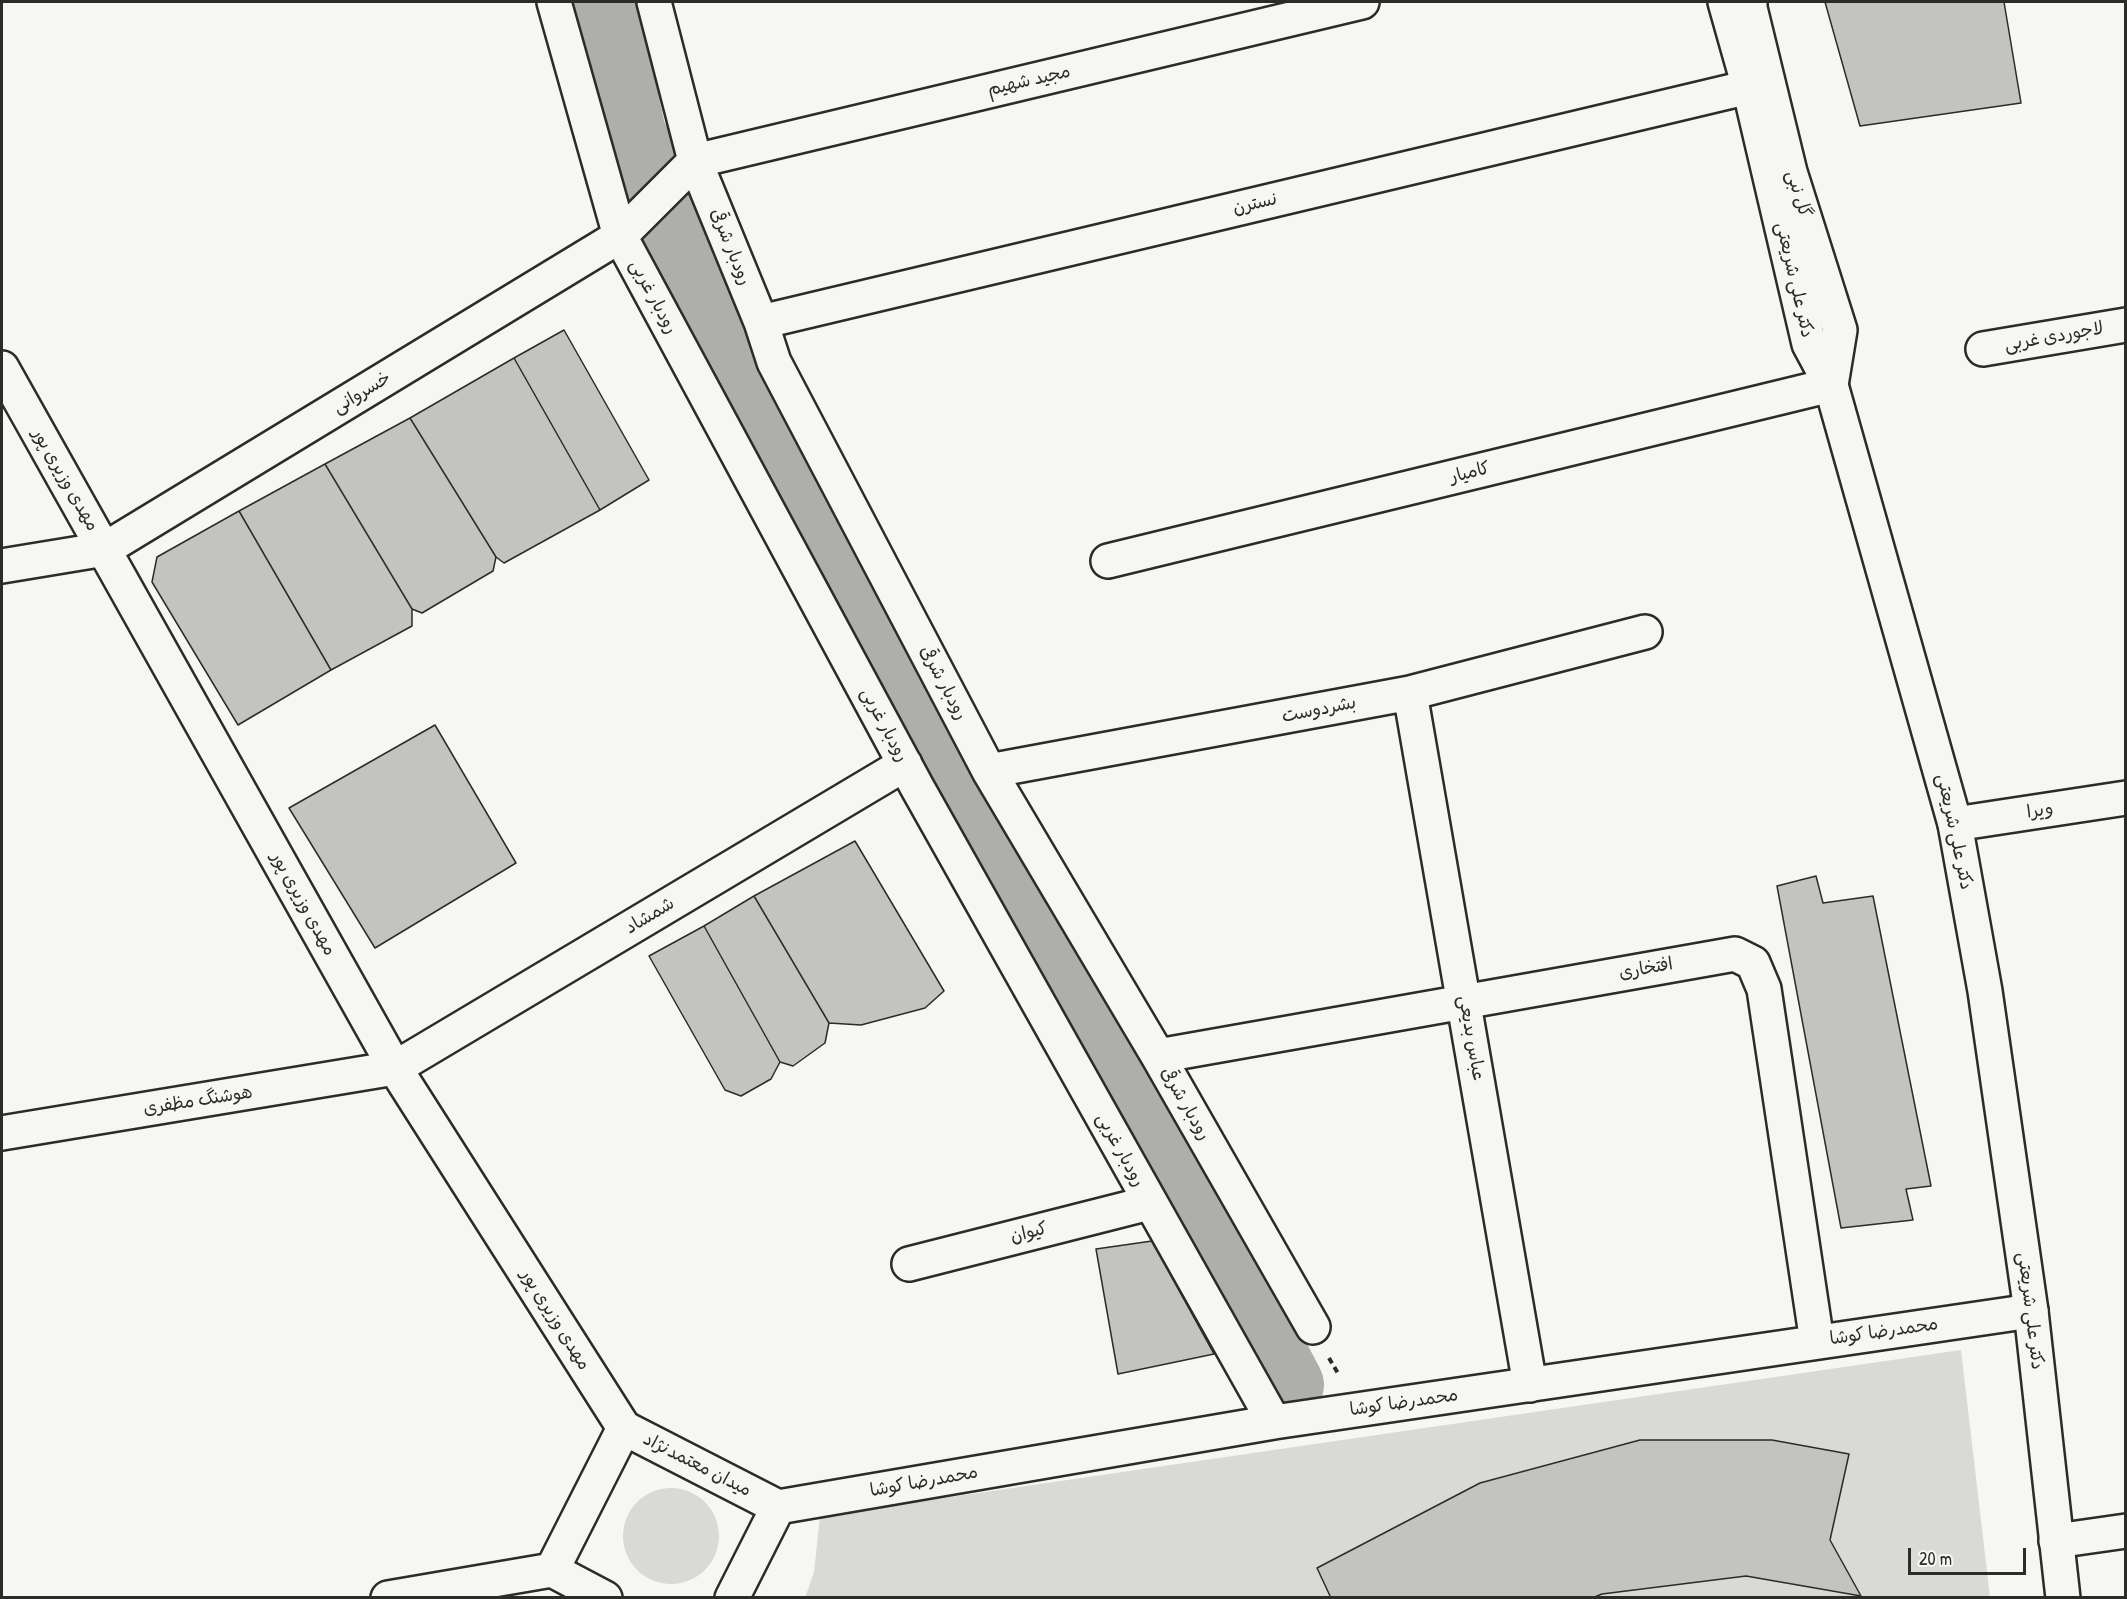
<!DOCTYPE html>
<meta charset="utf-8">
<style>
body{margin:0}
#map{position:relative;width:2127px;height:1599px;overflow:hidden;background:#f6f6f2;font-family:"Patrick Hand",sans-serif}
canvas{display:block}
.frame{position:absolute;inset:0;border:3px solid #2b2b2b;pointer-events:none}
.scale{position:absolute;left:1908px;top:1548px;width:118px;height:27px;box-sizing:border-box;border:3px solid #2b2b2b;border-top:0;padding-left:8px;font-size:18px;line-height:21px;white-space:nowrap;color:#2b2b2b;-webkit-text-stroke:4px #f6f6f2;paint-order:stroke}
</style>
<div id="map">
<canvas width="2127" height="1599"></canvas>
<div class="frame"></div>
<div class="scale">20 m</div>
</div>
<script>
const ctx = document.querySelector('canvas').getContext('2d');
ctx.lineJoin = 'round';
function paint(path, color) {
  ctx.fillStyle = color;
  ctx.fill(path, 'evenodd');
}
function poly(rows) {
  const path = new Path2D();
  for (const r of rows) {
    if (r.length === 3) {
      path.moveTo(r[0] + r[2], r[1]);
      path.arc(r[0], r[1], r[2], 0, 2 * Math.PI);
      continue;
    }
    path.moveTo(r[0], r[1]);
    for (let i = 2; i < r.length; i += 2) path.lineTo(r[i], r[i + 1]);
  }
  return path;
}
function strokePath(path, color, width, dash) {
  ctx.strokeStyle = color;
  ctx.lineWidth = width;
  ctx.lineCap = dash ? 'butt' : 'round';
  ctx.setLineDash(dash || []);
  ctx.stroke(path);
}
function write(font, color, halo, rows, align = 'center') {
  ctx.font = font + ' "Patrick Hand","Playpen Sans Arabic",sans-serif';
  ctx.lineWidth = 4.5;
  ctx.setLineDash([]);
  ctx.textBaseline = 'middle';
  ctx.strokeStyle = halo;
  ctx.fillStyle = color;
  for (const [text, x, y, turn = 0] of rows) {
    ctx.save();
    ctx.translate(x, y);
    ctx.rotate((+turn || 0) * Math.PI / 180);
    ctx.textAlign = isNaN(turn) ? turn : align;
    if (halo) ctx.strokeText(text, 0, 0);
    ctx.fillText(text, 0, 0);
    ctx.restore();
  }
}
paint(poly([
 [1961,1350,1990,1597,805,1598,814,1572,820,1516],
 [671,1536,48]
]), '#d9d9d5');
strokePath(poly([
 [601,2,630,133,787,468,1040,913,1288,1385]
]), '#aeaeab', 72);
const building = poly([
 [1825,2,2004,2,2021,103,1860,126,1825,2],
 [564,330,649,480,600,510,514,358,564,330],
 [514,358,600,510,504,563,496,557,410,418,514,358],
 [410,418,496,557,493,571,422,613,412,609,325,464,410,418],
 [325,464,412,609,412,626,331,670,239,511,325,464],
 [239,511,331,670,238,725,152,582,157,557,239,511],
 [435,725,516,863,375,948,289,808,435,725],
 [855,841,944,991,925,1008,861,1025,829,1023,754,896,855,841],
 [1816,876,1823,903,1873,896,1931,1186,1906,1189,1913,1220,1841,1228,1777,886,1816,876],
 [754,896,829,1023,825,1043,793,1066,780,1062,704,926,754,896],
 [704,926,780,1062,771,1079,741,1096,725,1090,649,956,704,926],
 [1152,1241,1214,1354,1118,1374,1096,1249,1152,1241],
 [1640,1440,1772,1440,1849,1454,1830,1540,1861,1596,1746,1576,1602,1594,1592,1598,1331,1598,1317,1568,1480,1483,1640,1440]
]);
paint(building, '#c3c3c0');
strokePath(building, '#2b2b2b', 1.5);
const minor = poly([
 [554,2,620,236,917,787,1274,1422],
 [654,2,695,161,761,322,774,362,989,771,1158,1056,1313,1327],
 [695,161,1362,2],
 [761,322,1749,87],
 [1983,349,2126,325],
 [1108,561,1831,385],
 [2,566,105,549,620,236,695,161],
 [1410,693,1530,1385],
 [989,771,1410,693,1645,632],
 [1955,824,2126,798],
 [1158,1056,1735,954,1753,963,1764,989,1817,1342],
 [2,1133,395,1068,905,764],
 [909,1264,1149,1203],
 [624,1428,778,1507],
 [778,1507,1274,1422,2031,1311],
 [2056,1541,2126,1531],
 [552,1570,605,1598],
 [732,1598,778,1507]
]);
const secondary = poly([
 [1750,2,1750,8,1790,172,1840,330,1831,385],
 [2,368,395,1068,624,1428,552,1570,388,1598]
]);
const primary = poly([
 [1725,2,1749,87,1809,344,1831,385,1955,824,1985,991,2031,1311,2063,1598]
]);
strokePath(minor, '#2b2b2b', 38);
strokePath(secondary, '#2b2b2b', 38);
strokePath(primary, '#2b2b2b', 38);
strokePath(poly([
 [1329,1358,1339,1375]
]), '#2b2b2b', 4, [6, 4.5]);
strokePath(minor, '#f6f6f2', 33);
strokePath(secondary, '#f6f6f2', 33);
strokePath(primary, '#f6f6f2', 33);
write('18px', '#2b2b2b', '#f6f6f2', [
 ["مجید شهیم",1029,81,-13],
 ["گل نبی",1798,194,73],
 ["نسترن",1255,204,-13],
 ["رودبار شرقی",730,247,68],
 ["دکتر علی شریعتی",1794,280,77],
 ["رودبار غربی",653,297,62],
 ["لاجوردی غربی",2054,337,-10],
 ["خسروانی",362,393,-31],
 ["کامیار",1470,473,-14],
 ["مهدی وزیری پور",65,480,60],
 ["رودبار شرقی",943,683,62],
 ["بشردوست",1319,710,-11],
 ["رودبار غربی",884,725,62],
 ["ویرا",2040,811,-9],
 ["دکتر علی شریعتی",1954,832,78],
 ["مهدی وزیری پور",303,904,61],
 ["شمشاد",650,916,-31],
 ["افتخاری",1646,969,-10],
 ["عباس بدیعی",1471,1038,80],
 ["هوشنگ مظفری",198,1101,-9],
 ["رودبار شرقی",1185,1104,60],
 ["رودبار غربی",1120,1150,61],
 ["کیوان",1029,1233,-14],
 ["دکتر علی شریعتی",2030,1311,83],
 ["مهدی وزیری پور",555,1320,58],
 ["محمدرضا کوشا",1884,1332,-8],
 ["محمدرضا کوشا",1404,1403,-8],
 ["میدان معتمدنژاد",697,1465,27],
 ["محمدرضا کوشا",924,1482,-10]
]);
</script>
